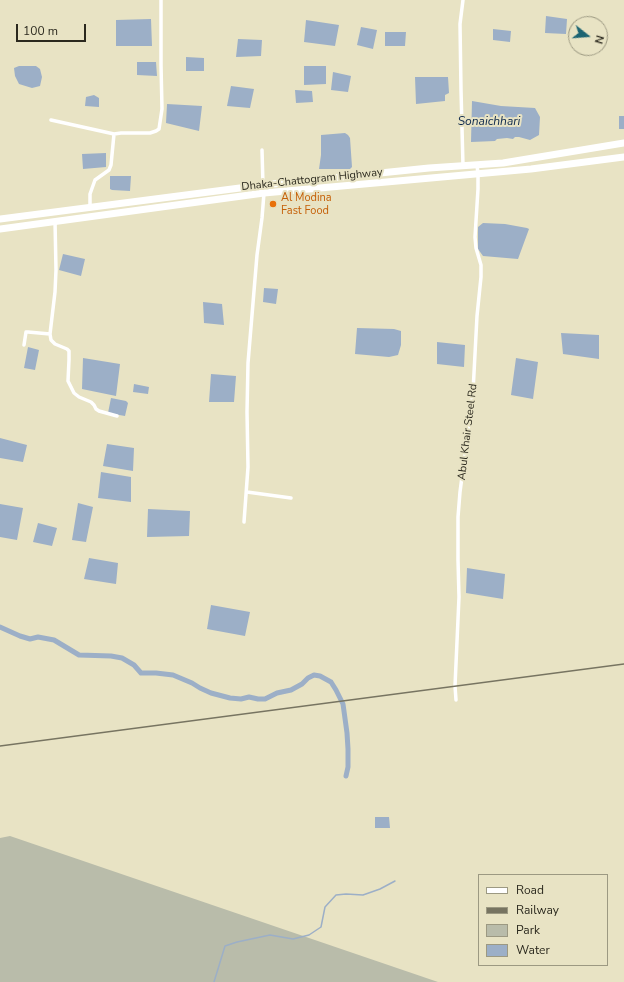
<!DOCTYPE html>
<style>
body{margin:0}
#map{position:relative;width:624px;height:982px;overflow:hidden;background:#e8e3c4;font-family:"Nunito Sans",sans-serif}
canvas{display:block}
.legend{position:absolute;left:478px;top:874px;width:130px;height:92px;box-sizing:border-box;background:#e8e3c4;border:1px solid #9c9982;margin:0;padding:5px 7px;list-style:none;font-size:12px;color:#2b291e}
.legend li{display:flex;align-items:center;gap:8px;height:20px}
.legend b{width:20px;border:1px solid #9c9982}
.north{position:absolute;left:568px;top:16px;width:40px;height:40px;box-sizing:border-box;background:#e8e3c4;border:1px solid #9c9982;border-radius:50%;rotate:107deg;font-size:11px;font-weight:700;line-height:16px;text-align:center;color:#2b291e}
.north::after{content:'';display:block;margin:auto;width:14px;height:18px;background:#1c6472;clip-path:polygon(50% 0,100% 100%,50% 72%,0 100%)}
.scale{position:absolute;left:16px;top:24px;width:70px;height:18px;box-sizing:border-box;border:2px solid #2b291e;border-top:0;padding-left:5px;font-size:12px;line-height:14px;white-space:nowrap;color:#2b291e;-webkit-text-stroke:3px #e8e3c4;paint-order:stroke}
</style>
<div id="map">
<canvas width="624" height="982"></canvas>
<ul class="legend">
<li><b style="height:5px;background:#fff"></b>Road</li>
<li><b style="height:5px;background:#777461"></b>Railway</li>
<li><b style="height:11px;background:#b9bcaa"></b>Park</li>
<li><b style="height:11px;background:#9cafc7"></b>Water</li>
</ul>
<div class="north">N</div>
<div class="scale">100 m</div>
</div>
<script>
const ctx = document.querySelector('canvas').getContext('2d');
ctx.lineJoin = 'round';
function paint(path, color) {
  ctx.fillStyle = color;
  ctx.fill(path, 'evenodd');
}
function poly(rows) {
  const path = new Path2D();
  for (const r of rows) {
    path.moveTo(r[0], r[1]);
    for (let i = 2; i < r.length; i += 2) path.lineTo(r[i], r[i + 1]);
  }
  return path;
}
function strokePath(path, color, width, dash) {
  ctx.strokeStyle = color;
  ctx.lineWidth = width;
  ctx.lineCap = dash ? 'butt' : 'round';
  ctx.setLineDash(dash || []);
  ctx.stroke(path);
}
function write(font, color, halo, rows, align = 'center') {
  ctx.font = font + ' "Nunito Sans",sans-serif';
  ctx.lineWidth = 4;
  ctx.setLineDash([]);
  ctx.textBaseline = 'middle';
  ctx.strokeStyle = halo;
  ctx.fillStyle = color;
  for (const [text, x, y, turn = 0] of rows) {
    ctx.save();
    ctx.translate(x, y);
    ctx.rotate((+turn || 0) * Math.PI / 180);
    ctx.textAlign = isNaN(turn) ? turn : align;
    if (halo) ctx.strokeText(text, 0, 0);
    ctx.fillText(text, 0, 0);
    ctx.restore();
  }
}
paint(poly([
 [10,836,438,982,0,982,0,838]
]), '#b9bcaa');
paint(poly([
 [546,16,567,19,566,34,545,33],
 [151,19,152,46,116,46,116,20],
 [306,20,339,25,335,46,304,42],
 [361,27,377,30,373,49,357,45],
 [493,29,511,31,510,42,493,40],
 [385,32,406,32,405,46,385,46],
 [238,39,262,40,261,56,236,57],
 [186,57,204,58,204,71,186,71],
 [137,62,156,62,157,76,137,75],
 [19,66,36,66,40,69,42,77,40,86,32,88,19,84,15,76,14,68],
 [304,66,326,66,326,84,304,85],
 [333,72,351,76,348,92,331,90],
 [415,77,448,77,449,93,445,95,445,101,416,104],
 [231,86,254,89,250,108,227,106],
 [295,90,312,91,313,102,296,103],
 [94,95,99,98,99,107,85,106,86,97],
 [472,101,501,106,535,108,540,117,539,135,530,140,519,137,515,137,513,139,507,138,497,139,495,141,471,142],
 [167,104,202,106,199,131,166,123],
 [619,116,624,116,624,129,619,129],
 [345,133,348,135,350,138,352,167,350,169,319,169,321,155,321,135],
 [106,153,106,167,83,169,82,154],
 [110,176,131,176,130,191,112,190,110,189],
 [483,223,505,224,527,228,529,229,518,259,483,256,478,249,478,227],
 [63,254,85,259,81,276,59,270],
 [264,288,278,289,276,304,263,302],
 [203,302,222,304,224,325,204,323],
 [357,328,394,329,401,331,401,345,398,355,389,357,355,354],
 [561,333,599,335,599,359,563,354],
 [437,342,465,345,464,367,437,364],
 [28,347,39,350,35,370,24,368],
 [83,358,120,364,116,396,82,389],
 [516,358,538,362,533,399,511,395],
 [211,374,236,376,234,402,209,402],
 [134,384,149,387,148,394,133,392],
 [111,398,126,401,128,403,125,416,108,413],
 [0,438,27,445,23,462,0,458],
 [107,444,134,448,133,471,103,466],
 [101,472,131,477,131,502,98,498],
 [78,503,93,507,86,542,72,540],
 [0,504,23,508,17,540,0,537],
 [148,509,190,511,189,536,147,537],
 [38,523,57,528,52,546,33,542],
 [89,558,118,563,116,584,84,579],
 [467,568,505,574,503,599,466,593],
 [211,605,250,612,245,636,207,629],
 [375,817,389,817,390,828,375,828]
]), '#9cafc7');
strokePath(poly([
 [214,982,225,946,237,942,270,935,293,939,309,935,321,927,325,907,336,895,346,894,363,895,380,889,395,881]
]), '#9cafc7', 1.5);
strokePath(poly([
 [0,627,20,636,30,639,38,637,54,640,79,655,111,656,122,658,134,665,141,673,156,673,173,675,192,683,200,688,211,693,230,698,241,699,249,697,258,699,265,699,277,693,291,690,302,684,308,678,314,675,320,676,331,682,336,690,343,704,347,733,348,749,348,767,346,776]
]), '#9cafc7', 5);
strokePath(poly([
 [51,120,114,134],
 [262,150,263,185],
 [463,166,461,90,460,24,463,0],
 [90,207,90,194,95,180,109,170,111,165,114,134,121,133,150,133,156,131,159,129,162,109,161,65,161,0],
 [55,221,56,270,55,292,50,334,51,340,55,344,67,349,69,351,69,360,68,381,74,393,79,397,91,402,94,405,96,409,99,411,117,416],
 [24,345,26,332,28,332,50,334],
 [247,492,291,498],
 [244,522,248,467,247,412,248,363,257,255,262,218,264,193],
 [456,700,455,686,459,597,458,560,458,517,460,492,473,392,477,316,481,277,481,265,476,248,475,237,478,189,478,174,477,165]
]), '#fff', 3.5);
strokePath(poly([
 [0,219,263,185,429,168,503,163,624,143],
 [0,229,264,193,531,169,624,157]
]), '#fff', 7);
strokePath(poly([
 [0,746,624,664]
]), '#777461', 1.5);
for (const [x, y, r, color] of [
 [273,204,4,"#e8710a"]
]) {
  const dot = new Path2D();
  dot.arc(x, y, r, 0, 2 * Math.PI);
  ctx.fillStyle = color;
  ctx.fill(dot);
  strokePath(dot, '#e8e3c4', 1.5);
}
write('11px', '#2b291e', '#e8e3c4', [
 ["Dhaka-Chattogram Highway",312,180,-6],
 ["Abul Khair Steel Rd",468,432,-83]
]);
write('11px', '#c56008', '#e8e3c4', [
 ["Al Modina",281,198],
 ["Fast Food",281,211]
], 'left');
write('italic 12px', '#0f2a4d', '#e8e3c4', [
 ["Sonaichhari",489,122]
]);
</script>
